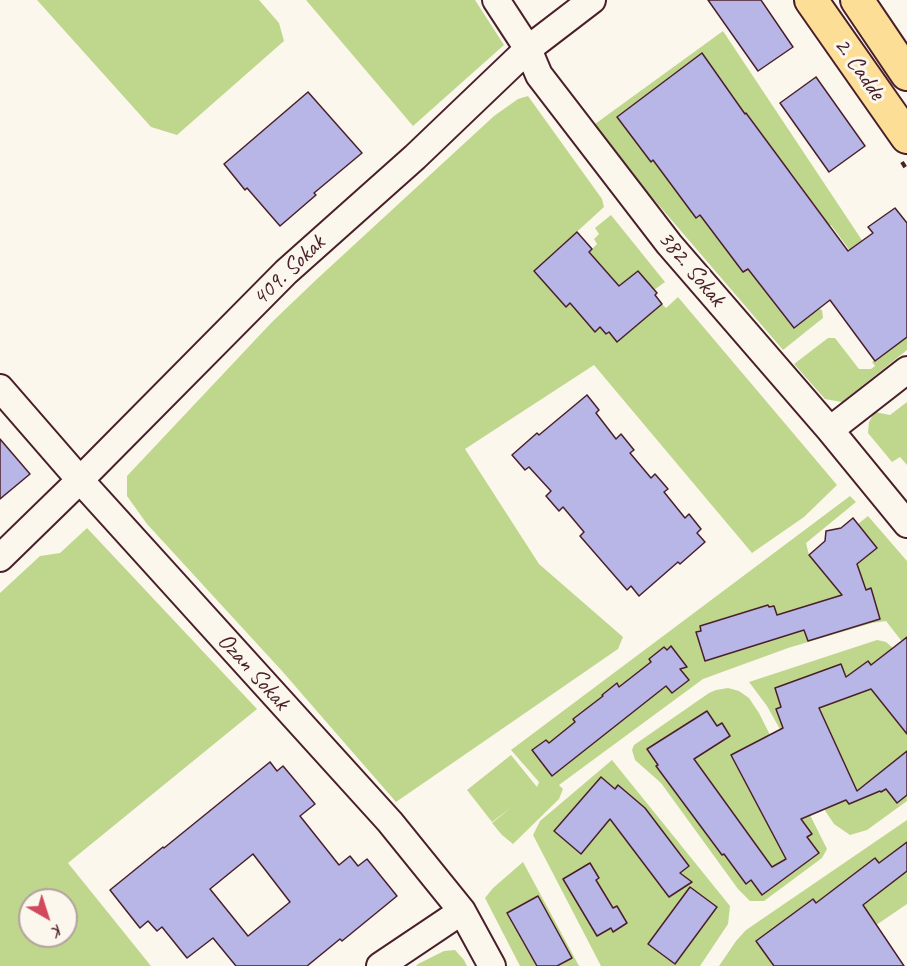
<!DOCTYPE html>
<style>
body{margin:0}
#map{position:relative;width:907px;height:966px;overflow:hidden;background:#fbf7ec;font-family:Caveat,sans-serif}
canvas{display:block}
.north{position:absolute;left:18px;top:888px;width:60px;height:60px;box-sizing:border-box;background:#fbf7ec;border:2px solid #b4a19f;border-radius:50%;rotate:141deg;font-size:16px;font-weight:700;line-height:24px;text-align:center;color:#4a1f2b}
.north::after{content:'';display:block;margin:auto;width:21px;height:27px;background:#d1495b;clip-path:polygon(50% 0,100% 100%,50% 72%,0 100%)}
</style>
<div id="map">
<canvas width="907" height="966"></canvas>
<div class="north">K</div>
</div>
<script>
const ctx = document.querySelector('canvas').getContext('2d');
ctx.lineJoin = 'round';
function paint(path, color) {
  ctx.fillStyle = color;
  ctx.fill(path, 'evenodd');
}
function poly(rows) {
  const path = new Path2D();
  for (const r of rows) {
    path.moveTo(r[0], r[1]);
    for (let i = 2; i < r.length; i += 2) path.lineTo(r[i], r[i + 1]);
  }
  return path;
}
function strokePath(path, color, width, dash) {
  ctx.strokeStyle = color;
  ctx.lineWidth = width;
  ctx.lineCap = dash ? 'butt' : 'round';
  ctx.setLineDash(dash || []);
  ctx.stroke(path);
}
function write(font, color, halo, rows, align = 'center') {
  ctx.font = font + ' Caveat,sans-serif';
  ctx.lineWidth = 6;
  ctx.setLineDash([]);
  ctx.textBaseline = 'middle';
  ctx.strokeStyle = halo;
  ctx.fillStyle = color;
  for (const [text, x, y, turn = 0] of rows) {
    ctx.save();
    ctx.translate(x, y);
    ctx.rotate((+turn || 0) * Math.PI / 180);
    ctx.textAlign = isNaN(turn) ? turn : align;
    if (halo) ctx.strokeText(text, 0, 0);
    ctx.fillText(text, 0, 0);
    ctx.restore();
  }
}
paint(poly([
 [37,0,259,0,279,23,284,41,177,135,151,127],
 [306,0,475,0,504,45,413,126],
 [723,31,907,308,864,270,831,225,805,243,795,235,822,215,790,171,763,191,750,180,779,158,747,113,717,134,702,125,736,100,702,54,669,77,676,88,618,117,651,162,676,143,696,218,722,199,707,224,743,272,770,252,781,267,759,284,793,328,819,309,822,310,823,318,783,350,626,167,595,124],
 [528,96,602,199,604,207,534,271,566,306,605,271,589,252,597,244,594,239,599,234,595,228,611,215,665,282,654,290,638,271,583,318,595,332,600,327,606,334,609,332,617,342,662,304,666,308,678,297,837,485,804,517,752,553,594,365,465,449,539,564,623,637,618,649,396,802,282,671,147,524,127,496,127,476,272,322,317,279,494,116,518,99],
 [907,337,907,350,842,402,825,399,794,364,828,338,835,338,859,369,871,369,875,366,872,362],
 [907,402,907,465,900,457,892,462,868,433,869,422,875,412,890,415],
 [850,496,856,502,806,543,809,555,833,584,877,548,858,524,868,516,907,561,907,648,886,621,872,623,788,648,703,679,559,785,563,789,559,799,513,844,502,835,492,823,513,806,492,822,467,790,511,755,537,787,539,782,511,750],
 [87,528,257,709,68,863,151,966,0,966,0,593,40,556,60,553],
 [30,900,66,900,66,936,30,936],
 [877,640,886,642,893,648,907,667,907,801,867,830,850,835,834,824,826,812,767,706,749,682],
 [728,688,739,691,749,698,759,713,827,849,822,858,764,901,750,901,738,889,661,783,635,760,632,750,634,745,709,693,716,690],
 [612,760,730,906,728,924,700,966,601,966,533,835,540,821],
 [907,820,907,904,816,966,719,966,736,941,746,930],
 [523,862,579,966,520,966,485,898,493,888],
 [455,950,464,960,467,966,416,966,418,964,444,951]
]), '#bfd78d');
const building = poly([
 [708,0,761,0,793,47,758,71,708,0],
 [702,53,745,114,746,113,848,251,873,233,868,227,895,208,907,223,907,337,875,361,830,300,794,328,748,269,743,272,700,215,696,218,653,160,651,162,617,117,702,53],
 [816,77,865,146,829,172,780,103,816,77],
 [308,92,362,153,314,193,316,195,280,226,247,188,245,190,224,164,308,92],
 [577,232,592,249,589,252,619,286,638,271,657,293,655,295,662,304,617,342,609,332,606,334,600,327,595,332,570,303,566,307,534,271,577,232],
 [587,395,599,410,596,413,616,439,621,434,634,450,630,453,651,478,655,474,668,489,664,492,685,518,689,514,701,529,697,533,705,542,680,564,678,562,639,596,631,586,627,590,580,536,584,532,563,507,559,511,546,496,551,491,529,467,525,470,512,455,537,433,539,435,587,395],
 [0,439,30,474,0,499,0,439],
 [853,518,877,548,857,564,866,590,871,588,880,619,808,641,804,630,705,661,696,632,701,631,700,626,768,605,769,607,774,606,777,615,842,595,809,555,825,541,826,531,841,528,853,518],
 [907,637,907,734,871,689,819,708,857,791,907,751,907,795,897,803,886,789,881,792,880,791,849,804,846,800,801,819,812,834,807,837,819,853,762,895,751,880,746,884,724,854,722,855,656,766,658,765,647,749,707,711,717,726,722,723,730,736,694,759,772,867,786,859,731,755,783,728,776,709,781,707,775,688,841,664,846,677,868,661,871,665,907,637],
 [671,646,687,667,680,669,689,680,672,693,666,686,552,776,532,750,546,740,549,743,575,722,573,719,603,696,602,695,617,683,619,687,651,662,649,659,664,647,667,650,671,646],
 [270,762,277,771,283,766,315,804,300,816,339,865,350,856,358,866,367,859,397,896,342,941,340,939,307,966,236,966,213,938,187,958,162,927,157,931,148,921,140,928,110,890,163,847,164,848,270,762],
 [253,854,290,902,248,936,210,889,253,854],
 [601,777,615,789,618,785,645,808,689,866,680,873,692,882,669,897,610,819,581,854,554,831,601,777],
 [907,842,907,871,863,905,904,966,774,966,756,941,813,899,816,903,875,858,879,863,907,842],
 [590,863,599,878,596,880,613,908,617,906,627,923,613,932,611,928,597,936,563,879,590,863],
 [690,887,717,907,675,964,648,944,690,887],
 [538,896,572,958,557,966,537,966,507,913,538,896]
]);
paint(building, '#b8b6e7');
strokePath(building, '#4a1f2b', 1.5);
const minor = poly([
 [496,0,528,49,539,75,669,244,830,430,907,524],
 [0,388,80,480,390,822,462,911,492,966],
 [830,430,907,370],
 [0,558,80,480,286,272,415,157,528,49,592,0],
 [380,966,462,911]
]);
const major = poly([
 [811,0,907,137],
 [857,0,907,74]
]);
strokePath(minor, '#4a1f2b', 30);
strokePath(major, '#4a1f2b', 36);
strokePath(poly([
 [902,162,907,170]
]), '#4a1f2b', 4, [6, 4.5]);
strokePath(minor, '#fbf7ec', 26);
strokePath(major, '#fdde96', 32);
write('24px', '#4a1f2b', '#fbf7ec', [
 ["2. Cadde",859,69,55],
 ["382. Sokak",691,269,50],
 ["409. Sokak",289,271,-44],
 ["Ozan Sokak",253,672,48]
]);
</script>
